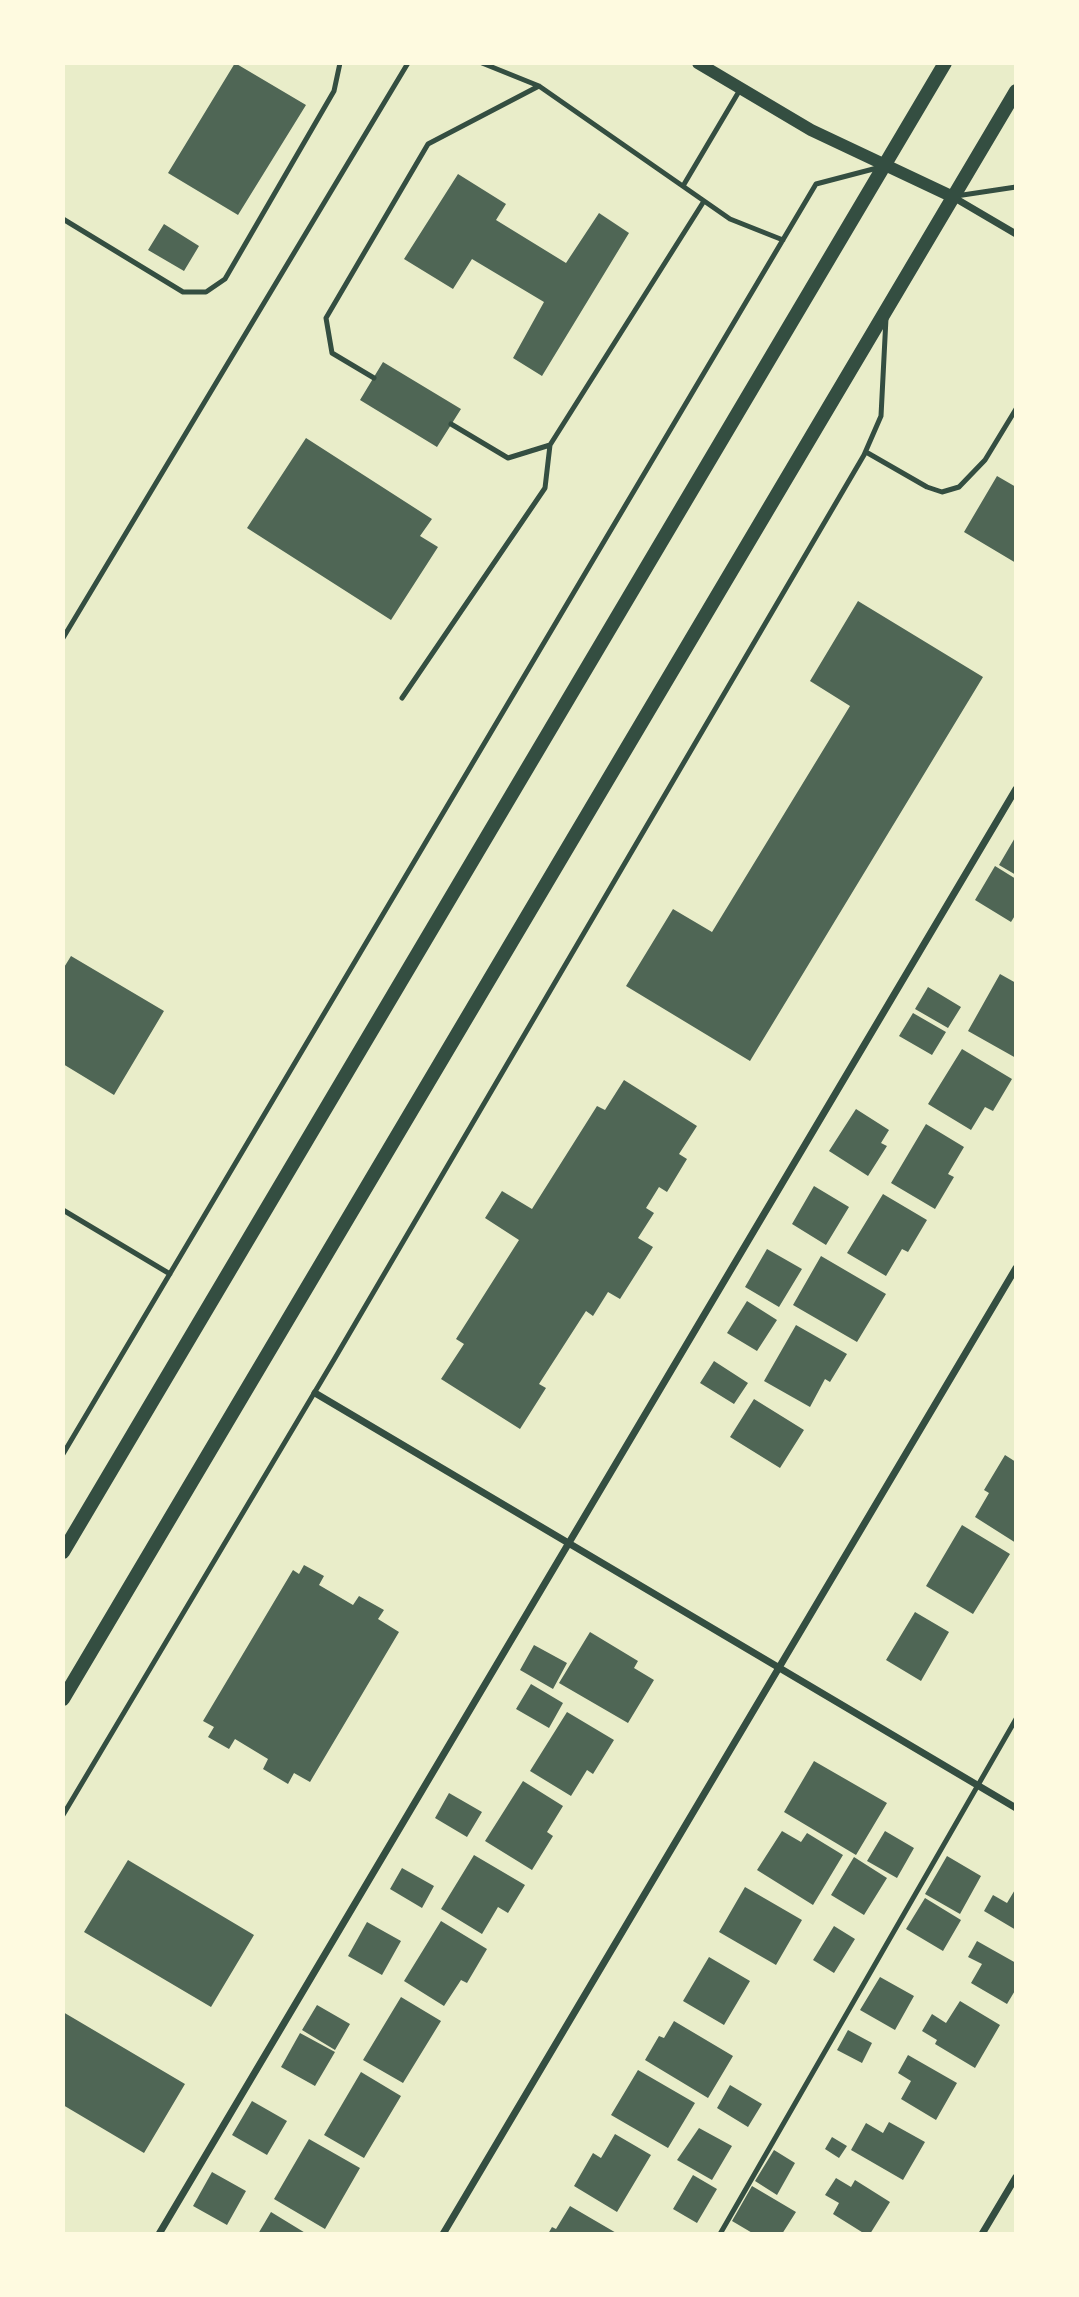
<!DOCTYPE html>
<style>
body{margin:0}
#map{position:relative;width:1079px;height:2297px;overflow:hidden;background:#e9edc9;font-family:"Source Serif 4",serif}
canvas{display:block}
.frame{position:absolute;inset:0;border:65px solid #fefae0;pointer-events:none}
</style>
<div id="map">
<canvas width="1079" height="2297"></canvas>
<div class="frame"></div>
</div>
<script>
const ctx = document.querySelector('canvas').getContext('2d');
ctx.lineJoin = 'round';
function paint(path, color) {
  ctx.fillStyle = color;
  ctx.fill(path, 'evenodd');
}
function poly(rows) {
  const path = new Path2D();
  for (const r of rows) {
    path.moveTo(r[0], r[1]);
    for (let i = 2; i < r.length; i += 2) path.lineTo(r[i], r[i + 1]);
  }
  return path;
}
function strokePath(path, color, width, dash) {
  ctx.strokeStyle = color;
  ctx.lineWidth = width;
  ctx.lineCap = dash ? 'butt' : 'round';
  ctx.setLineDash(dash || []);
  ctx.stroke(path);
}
paint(poly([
 [235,63,306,105,238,215,168,173],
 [458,174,506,204,496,220,566,263,599,213,629,233,542,376,513,358,544,302,472,259,453,289,404,259],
 [164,224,199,246,184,271,148,250],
 [383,362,461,409,437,447,360,400],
 [306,438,432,519,420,536,438,547,391,620,247,528],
 [997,476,1016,487,1016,563,964,532],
 [858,601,983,677,750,1061,626,986,673,909,712,932,850,706,810,681],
 [1016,836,1016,875,999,865],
 [995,866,1016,879,1016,914,1011,922,975,900],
 [71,956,164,1011,114,1095,63,1064,63,969],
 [1000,974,1016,983,1016,1058,968,1031],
 [928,987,961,1007,948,1028,915,1009],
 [913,1013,946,1032,932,1055,899,1036],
 [962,1049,1012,1079,993,1111,985,1107,971,1130,928,1104],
 [624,1080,697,1126,679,1154,687,1159,667,1192,659,1187,646,1208,654,1213,638,1238,653,1247,620,1299,608,1292,593,1316,586,1311,539,1384,546,1388,520,1429,441,1379,464,1344,456,1339,519,1240,485,1218,502,1191,532,1209,597,1106,605,1110],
 [856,1109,889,1130,881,1143,887,1146,868,1176,829,1151],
 [926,1124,964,1147,948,1174,954,1177,935,1209,891,1183],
 [814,1186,849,1207,826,1245,792,1224],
 [883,1194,927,1220,908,1252,902,1249,886,1276,847,1253],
 [767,1249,802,1269,779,1307,745,1287],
 [821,1256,886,1294,857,1342,793,1305],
 [747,1301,777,1320,757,1351,727,1333],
 [796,1325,847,1354,830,1382,825,1379,810,1407,764,1381],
 [714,1361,748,1383,734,1404,700,1383],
 [754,1399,804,1430,780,1468,730,1437],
 [1005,1455,1016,1462,1016,1543,975,1517,989,1493,984,1490],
 [962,1525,1010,1554,973,1614,926,1586],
 [304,1565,324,1576,319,1585,353,1605,359,1596,384,1610,378,1619,399,1632,310,1782,294,1773,288,1784,263,1769,268,1759,235,1739,229,1749,208,1737,214,1727,203,1721,293,1570,299,1574],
 [915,1612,949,1632,921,1681,886,1660],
 [590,1632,638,1661,634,1668,654,1680,628,1723,559,1683],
 [534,1645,567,1663,553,1689,520,1670],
 [531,1684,563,1703,549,1728,516,1709],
 [567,1712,614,1740,593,1774,587,1770,571,1796,530,1771],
 [814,1761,887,1803,856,1855,784,1812],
 [523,1781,563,1806,547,1832,553,1836,532,1870,485,1841],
 [449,1793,482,1812,467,1837,435,1818],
 [782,1831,801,1842,807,1833,843,1855,813,1905,757,1870],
 [885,1831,914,1848,897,1878,867,1861],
 [474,1855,525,1885,508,1913,498,1907,482,1934,441,1909],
 [947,1856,981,1876,960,1914,925,1894],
 [854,1857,887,1878,864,1915,831,1895],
 [128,1860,254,1935,211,2007,84,1932],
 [402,1868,434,1886,422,1908,390,1889],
 [745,1887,802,1920,776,1965,719,1932],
 [1016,1888,1016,1930,984,1911,993,1895,1007,1903],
 [925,1898,961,1920,943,1951,906,1929],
 [441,1921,487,1949,467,1983,461,1980,444,2006,404,1981],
 [367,1922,401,1941,382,1975,348,1956],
 [834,1926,855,1939,834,1973,813,1960],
 [977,1941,1016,1963,1016,1989,1007,2004,971,1983,982,1964,968,1957],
 [709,1957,750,1981,724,2025,683,2001],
 [880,1977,914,1996,895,2030,860,2010],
 [401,1997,441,2021,403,2083,363,2060],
 [960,2001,1000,2025,975,2068,935,2044,937,2040,922,2031,932,2014,946,2023],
 [317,2005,350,2024,335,2050,302,2030],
 [63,2012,185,2084,144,2153,63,2105],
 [674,2021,733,2056,708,2098,645,2060,659,2036,664,2038],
 [848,2030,872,2043,862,2063,837,2050],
 [300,2033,335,2052,315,2086,281,2067],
 [908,2055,957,2083,936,2120,901,2099,911,2081,898,2073],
 [638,2070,695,2103,668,2148,611,2115],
 [361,2072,401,2096,364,2158,324,2135],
 [730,2085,762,2104,748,2127,717,2108],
 [252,2101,287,2121,267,2155,232,2135],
 [889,2122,925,2142,903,2180,851,2150,866,2123,883,2133],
 [699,2128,732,2146,712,2180,677,2160],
 [615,2134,651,2155,617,2212,574,2186,593,2153,601,2158],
 [832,2137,847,2146,839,2158,825,2149],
 [309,2139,360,2168,325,2229,274,2199],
 [774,2150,795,2163,777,2195,755,2181],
 [212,2172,246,2191,227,2225,193,2206],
 [693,2175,717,2189,697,2223,673,2209],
 [836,2178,851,2187,855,2180,890,2202,870,2234,865,2234,833,2214,839,2203,825,2195],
 [752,2186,796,2212,782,2234,754,2234,732,2221],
 [570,2206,618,2234,548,2234,552,2227,556,2229],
 [271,2212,307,2234,258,2234]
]), '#4f6655');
strokePath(poly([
 [482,63,539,86,730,219,783,240],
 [683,186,741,88],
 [956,196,1016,187],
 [63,219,183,292,206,292,225,279,334,91,340,63],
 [374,378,332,353,326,318,428,144,539,86],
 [451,424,508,458,550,445],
 [866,452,927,487,942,492,959,487,985,460,1016,409],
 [63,638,408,63],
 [402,698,545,488,550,445,704,201],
 [63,1210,170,1274],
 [63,1454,816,184,881,167],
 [63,1815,335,1358,864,455,881,416,886,318],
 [720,2234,1016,1719]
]), '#344e41', 5);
strokePath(poly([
 [953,197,1016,234],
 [315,1393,1016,1808],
 [159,2234,1016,789],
 [443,2234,1016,1268],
 [982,2234,1016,2177]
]), '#344e41', 7);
strokePath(poly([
 [698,63,811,130,953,197]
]), '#344e41', 12);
strokePath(poly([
 [63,1552,945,63],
 [63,1699,1016,91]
]), '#344e41', 14);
</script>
